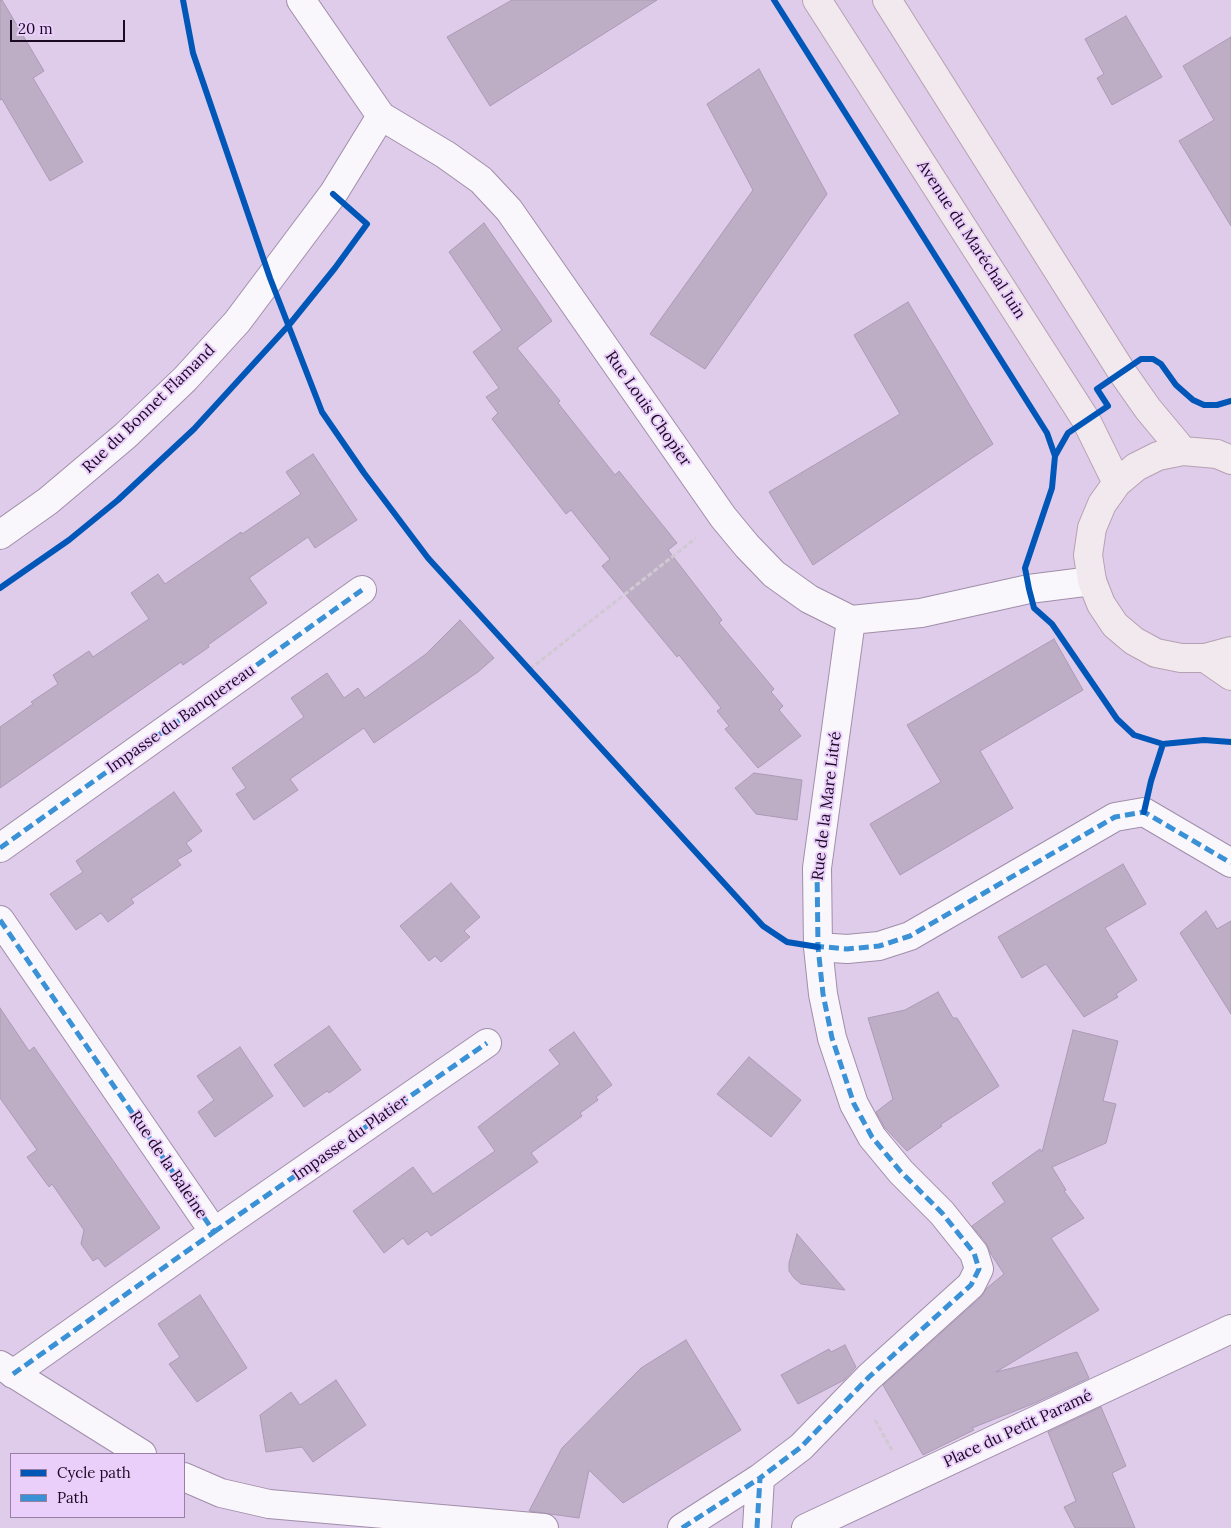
<!DOCTYPE html>
<meta charset="utf-8">
<style>
body{margin:0}
#map{position:relative;width:1231px;height:1528px;overflow:hidden;background:#dfcbea;font-family:Lora,serif}
canvas{display:block}
.legend{position:absolute;left:10px;top:1453px;width:175px;height:65px;box-sizing:border-box;background:#ebcffb;border:1px solid #9880a5;margin:0;padding:6px 9px;list-style:none;font-size:15px;color:#1b0923}
.legend li{display:flex;align-items:center;gap:10px;height:25px}
.legend b{width:25px;border:1px solid #9880a5}
.scale{position:absolute;left:10px;top:20px;width:115px;height:22px;box-sizing:border-box;border:2px solid #1b0923;border-top:0;padding-left:6px;font-size:15px;line-height:18px;white-space:nowrap;color:#1b0923;-webkit-text-stroke:4px #ebcffb;paint-order:stroke}
</style>
<div id="map">
<canvas width="1231" height="1528"></canvas>
<ul class="legend">
<li><b style="height:6px;background:#0057b8"></b>Cycle path</li>
<li><b style="height:6px;background:#3a91d6"></b>Path</li>
</ul>
<div class="scale">20 m</div>
</div>
<script>
const ctx = document.querySelector('canvas').getContext('2d');
ctx.lineJoin = 'round';
function paint(path, color) {
  ctx.fillStyle = color;
  ctx.fill(path, 'evenodd');
}
function poly(rows) {
  const path = new Path2D();
  for (const r of rows) {
    path.moveTo(r[0], r[1]);
    for (let i = 2; i < r.length; i += 2) path.lineTo(r[i], r[i + 1]);
  }
  return path;
}
function strokePath(path, color, width, dash) {
  ctx.strokeStyle = color;
  ctx.lineWidth = width;
  ctx.lineCap = dash ? 'butt' : 'round';
  ctx.setLineDash(dash || []);
  ctx.stroke(path);
}
function write(font, color, halo, rows, align = 'center') {
  ctx.font = font + ' Lora,serif';
  ctx.lineWidth = 4;
  ctx.setLineDash([]);
  ctx.textBaseline = 'middle';
  ctx.strokeStyle = halo;
  ctx.fillStyle = color;
  for (const [text, x, y, turn = 0] of rows) {
    ctx.save();
    ctx.translate(x, y);
    ctx.rotate((+turn || 0) * Math.PI / 180);
    ctx.textAlign = isNaN(turn) ? turn : align;
    if (halo) ctx.strokeText(text, 0, 0);
    ctx.fillText(text, 0, 0);
    ctx.restore();
  }
}
const building = poly([
 [0,0,2,0,44,71,33,78,83,162,50,181,2,99,0,100,0,0],
 [512,0,657,0,490,106,447,37,512,0],
 [1126,16,1162,77,1112,105,1097,78,1104,74,1085,39,1126,16],
 [1231,37,1231,226,1179,141,1214,120,1183,66,1231,37],
 [759,69,827,194,705,369,650,334,753,190,707,104,759,69],
 [484,223,552,321,517,348,560,401,558,403,615,475,619,471,677,543,668,550,722,620,719,623,774,689,771,692,783,706,779,710,801,736,758,768,725,729,729,726,717,711,721,708,679,655,677,657,602,566,610,559,571,510,566,514,492,419,498,413,486,397,499,388,473,352,502,330,449,252,484,223],
 [908,302,993,444,813,565,769,492,900,414,854,335,908,302],
 [313,454,357,520,315,548,308,537,249,578,267,603,208,645,209,647,183,665,181,662,0,788,0,727,33,704,31,702,58,684,53,675,89,651,93,657,149,619,131,593,158,574,165,584,241,532,242,534,301,494,286,472,313,454],
 [460,620,494,658,478,672,374,743,364,728,290,779,298,790,254,820,236,794,246,788,232,768,304,717,291,698,327,673,344,698,358,688,365,698,426,654,460,620],
 [1054,639,1083,690,980,751,1013,808,900,875,870,824,941,782,907,725,1054,639],
 [754,773,802,780,797,820,756,814,735,788,754,773],
 [174,792,202,831,186,843,192,851,177,860,181,865,131,899,134,903,108,922,101,913,76,930,50,894,83,872,76,861,174,792],
 [1123,864,1146,904,1105,928,1137,980,1116,994,1118,997,1084,1017,1046,964,1022,978,998,937,1123,864],
 [451,883,480,917,464,931,470,937,441,962,435,956,429,961,400,926,451,883],
 [1206,911,1217,929,1231,921,1231,1014,1180,933,1206,911],
 [938,992,953,1018,957,1018,999,1086,940,1125,942,1126,907,1151,885,1128,876,1112,893,1099,868,1018,905,1010,938,992],
 [0,1008,29,1051,34,1047,160,1228,105,1267,98,1258,93,1261,81,1244,84,1230,52,1184,49,1187,27,1157,37,1150,0,1098,0,1008],
 [329,1026,361,1070,329,1093,327,1091,304,1107,274,1065,329,1026],
 [1073,1030,1118,1041,1103,1101,1116,1104,1106,1143,1052,1167,1066,1190,1064,1191,1084,1218,1051,1238,1099,1310,996,1372,1077,1352,1089,1378,1035,1403,972,1428,974,1430,923,1455,883,1385,981,1297,987,1288,1004,1274,991,1254,986,1243,972,1226,1005,1202,992,1183,1040,1149,1042,1152,1073,1030],
 [574,1032,612,1085,596,1097,598,1100,580,1113,582,1116,531,1153,538,1162,431,1236,427,1231,408,1245,403,1238,384,1253,353,1211,413,1167,433,1194,495,1151,478,1127,560,1064,549,1050,574,1032],
 [240,1047,273,1096,215,1137,198,1112,214,1100,197,1076,240,1047],
 [749,1057,801,1100,771,1137,717,1094,749,1057],
 [797,1234,845,1290,801,1284,794,1278,789,1271,789,1263,797,1234],
 [200,1295,247,1368,197,1402,169,1364,180,1357,158,1324,200,1295],
 [686,1340,741,1430,623,1503,589,1470,579,1518,529,1511,562,1448,641,1368,686,1340],
 [845,1345,856,1367,844,1380,798,1404,781,1375,829,1349,831,1352,845,1345],
 [336,1380,366,1425,313,1462,302,1447,266,1452,260,1415,291,1392,300,1405,336,1380],
 [1101,1407,1126,1466,1112,1473,1135,1528,1075,1528,1064,1507,1076,1501,1048,1432,1101,1407]
]);
paint(building, '#bdaec6');
strokePath(building, '#ab9ab5', 1);
const street = poly([
 [301,0,381,116,446,155,481,180,509,210,723,517,747,546,774,574,809,599,851,620,921,613,1029,589,1092,581],
 [0,535,48,501,125,436,185,379,237,322,333,194,381,116],
 [0,848,362,590],
 [0,920,214,1232,13,1374],
 [818,947,847,949,879,946,910,936,1115,817,1144,812,1231,863],
 [214,1232,487,1043],
 [0,1365,142,1454],
 [184,1477,221,1493,269,1504,544,1528],
 [682,1528,760,1478],
 [757,1528,760,1478,801,1447,869,1377,971,1285,979,1269,974,1253,942,1213,901,1172,872,1137,854,1104,832,1038,823,994,818,947,817,868,851,620],
 [806,1528,1231,1329]
]);
const primary = poly([
 [817,0,1086,420,1117,483],
 [887,0,1122,372,1148,409,1183,451],
 [1231,460,1217,454,1183,451,1158,456,1136,467,1117,483,1102,504,1092,528,1088,555,1092,581,1101,604,1115,625,1134,641,1156,653,1181,658,1205,658,1231,651],
 [1205,658,1231,676]
]);
strokePath(street, '#a08ea9', 30);
strokePath(primary, '#b6a1b2', 30);
strokePath(poly([
 [530,669,696,538],
 [875,1420,892,1450]
]), '#d0c9d2', 3, [5, 2.5]);
strokePath(street, '#faf7fc', 28);
strokePath(primary, '#f2e9ee', 28);
strokePath(poly([
 [0,848,362,590],
 [0,920,214,1232,13,1374],
 [814,946,847,949,879,946,910,936,1115,817,1144,812,1231,863],
 [214,1232,487,1043],
 [682,1528,760,1478],
 [757,1528,760,1478,801,1447,869,1377,971,1285,979,1269,974,1253,942,1213,901,1172,872,1137,854,1104,832,1038,823,994,818,947,817,868]
]), '#3a91d6', 5, [10, 5]);
strokePath(poly([
 [183,0,193,53,270,278,322,412,364,473,428,558,763,926,787,942,818,947],
 [774,0,1047,433,1055,456,1052,488,1025,568,1029,589,1034,608,1052,624,1117,719,1134,735,1163,744,1204,740,1231,742],
 [1055,456,1068,433,1108,406,1097,389,1141,359,1153,359,1161,364,1176,385,1193,400,1204,405,1217,405,1231,401],
 [0,588,69,540,118,500,194,429,289,325,335,268,367,224,333,194],
 [1144,812,1151,781,1163,744]
]), '#0057b8', 6);
write('16px', '#1b0923', '#ebcffb', [
 ["Avenue du Maréchal Juin",971,240,57],
 ["Rue du Bonnet Flamand",149,409,-44],
 ["Rue Louis Chopier",648,409,55],
 ["Impasse du Banquereau",181,719,-35],
 ["Rue de la Mare Litré",827,806,-83],
 ["Impasse du Platier",351,1138,-35],
 ["Rue de la Baleine",168,1165,56],
 ["Place du Petit Paramé",1018,1429,-25]
]);
</script>
